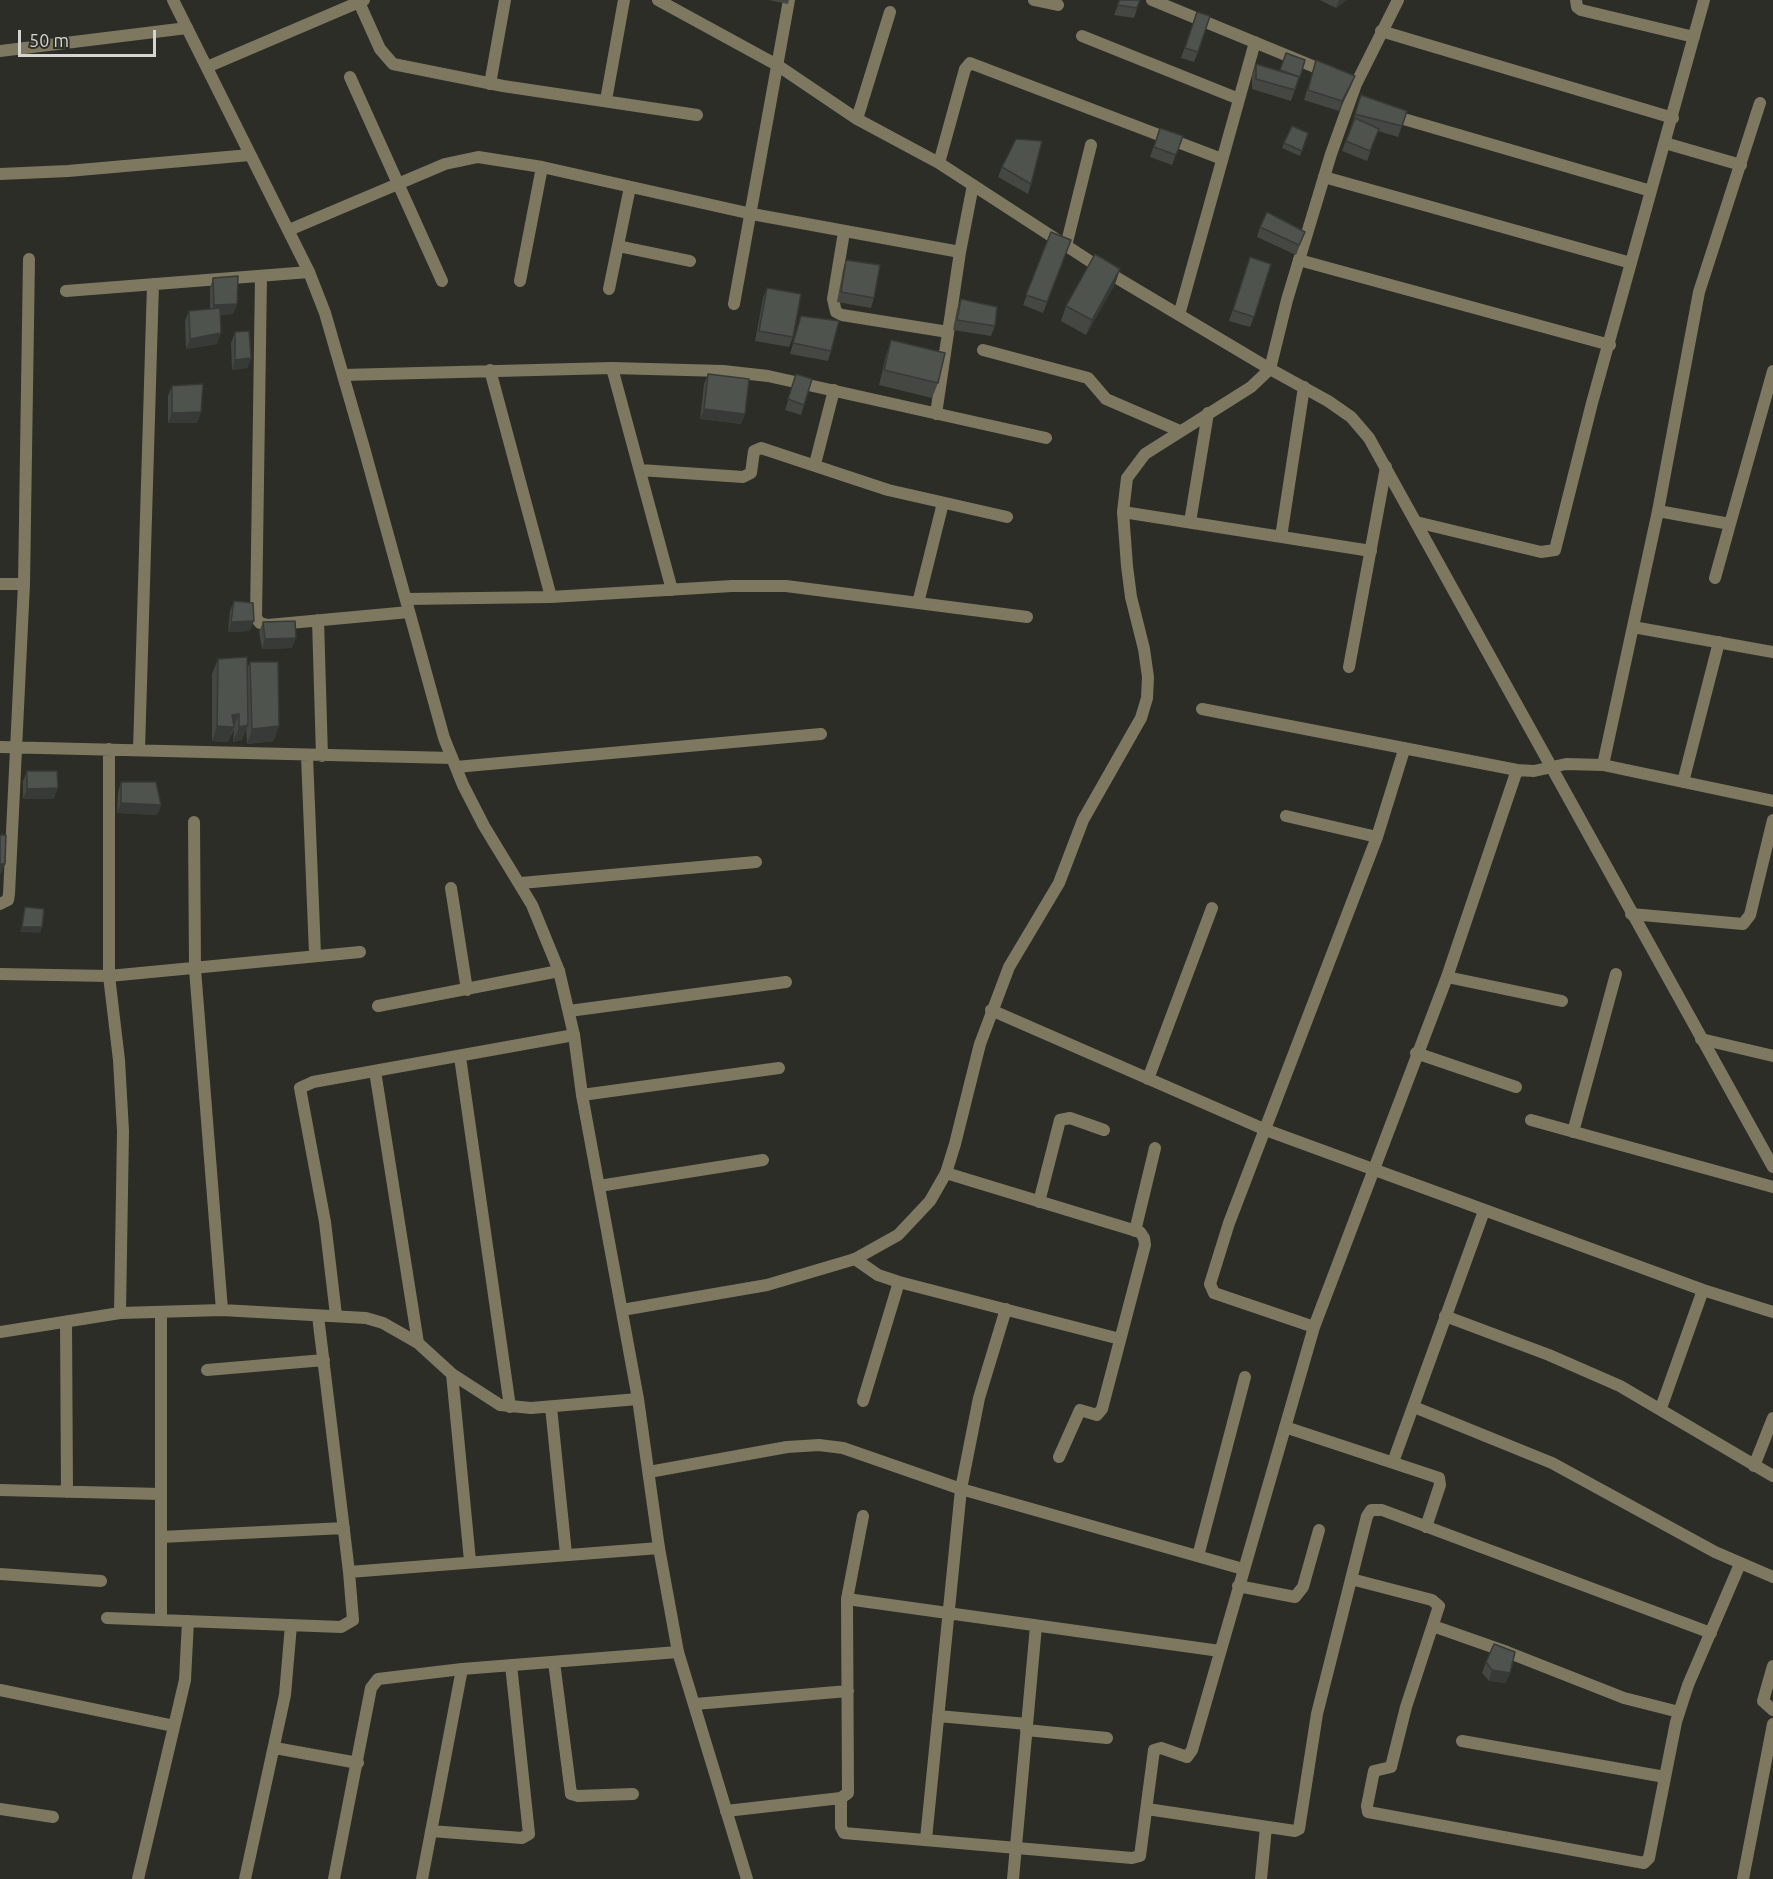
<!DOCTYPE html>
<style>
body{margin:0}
#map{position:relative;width:1773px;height:1879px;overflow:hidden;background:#2c2d26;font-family:Ubuntu,sans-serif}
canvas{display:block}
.scale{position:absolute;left:18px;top:30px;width:138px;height:27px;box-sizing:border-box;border:3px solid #d4d4d0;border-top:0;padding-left:8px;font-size:18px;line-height:21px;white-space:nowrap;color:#d4d4d0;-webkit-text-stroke:4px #2c2d26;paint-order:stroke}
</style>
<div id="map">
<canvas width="1773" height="1879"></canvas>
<div class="scale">50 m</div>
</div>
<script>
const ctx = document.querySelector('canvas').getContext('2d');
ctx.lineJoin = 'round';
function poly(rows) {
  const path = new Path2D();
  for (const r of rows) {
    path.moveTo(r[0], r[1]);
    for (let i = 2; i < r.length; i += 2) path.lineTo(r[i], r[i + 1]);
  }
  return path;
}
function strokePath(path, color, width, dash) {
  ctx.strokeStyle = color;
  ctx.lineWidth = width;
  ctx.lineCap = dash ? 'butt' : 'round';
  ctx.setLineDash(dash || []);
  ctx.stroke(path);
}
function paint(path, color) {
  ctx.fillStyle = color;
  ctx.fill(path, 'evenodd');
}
strokePath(poly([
 [358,0,380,49,393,64,503,86,697,115],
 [658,0,777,65,857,119,939,163,1102,269,1270,369],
 [1034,0,1058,5],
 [1152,0,1327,72],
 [1576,0,1577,7,1581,10,1694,37],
 [1381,31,1673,118],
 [1082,36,1239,99],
 [0,51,187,28],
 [207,67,364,0],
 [350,77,442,281],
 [490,84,505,0],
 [606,100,624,0],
 [1390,115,1651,191],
 [857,119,890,12],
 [1665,143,1741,165],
 [939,163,965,69,970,63,1222,159],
 [0,174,68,171,250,155],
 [1324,177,1631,263],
 [289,230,445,164,478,157,542,167,752,214,960,252,973,185],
 [844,232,833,299,836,312,842,315,948,332],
 [618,246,690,261],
 [1066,246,1091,145],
 [1299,260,1610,345],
 [261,276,256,618,260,623,268,625,409,612],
 [520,281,542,167],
 [609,289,630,187],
 [66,291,309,272],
 [734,304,789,0],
 [1179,315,1255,42],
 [983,350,1088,378,1106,399,1180,431],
 [612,368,672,590],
 [490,370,551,597],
 [343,375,612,368,723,371,768,376,1046,438],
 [936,414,960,252],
 [815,464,834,390],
 [640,470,743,477,751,473,754,451,761,448,888,490,1007,517],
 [1658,511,1730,524,1773,371],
 [1123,512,1371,551],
 [1190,522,1208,413],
 [1416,522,1541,552,1555,550,1592,403,1704,0],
 [1281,537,1304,387],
 [1715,578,1730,524],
 [0,584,24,584],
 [406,599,551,597,732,586,786,586,1027,617],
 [918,603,943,503],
 [318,620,322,756],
 [1633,627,1773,652],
 [1349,667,1386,467],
 [1202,709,1517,770,1534,771,1566,764,1603,765,1773,801],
 [0,747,452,758],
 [109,749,109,976,119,1060,123,1131,120,1313],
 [139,750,153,284],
 [307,756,315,954],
 [1603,765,1658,511,1699,292,1760,103],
 [456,767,821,734],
 [1683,782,1719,642],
 [1286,816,1377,837],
 [194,822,195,969,222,1310],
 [521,883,756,862],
 [451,888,467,990],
 [0,904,8,900,9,894,24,584,29,259],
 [1631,914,1743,924,1750,915,1773,820],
 [0,974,109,976,360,952],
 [1447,977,1562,1001],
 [378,1006,559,971],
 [991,1010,1266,1130,1703,1290,1773,1312],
 [569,1011,786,982],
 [1701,1039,1773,1056],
 [1416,1053,1516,1087],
 [460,1057,510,1407],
 [375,1071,418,1343],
 [1148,1079,1212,908],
 [582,1095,779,1068],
 [1531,1120,1773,1187],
 [1573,1132,1616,974],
 [946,1173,1133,1230,1140,1232,1144,1238,1145,1245,1102,1409,1097,1415,1080,1410,1059,1457],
 [599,1186,763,1160],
 [1039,1202,1060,1120,1070,1118,1104,1130],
 [1135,1231,1155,1148],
 [855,1259,878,1275,899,1282,1120,1339],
 [161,1313,161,1620],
 [336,1315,325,1222,300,1088,313,1082,574,1035],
 [318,1316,349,1572,659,1548],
 [1445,1316,1549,1355,1620,1386,1773,1476],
 [66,1322,67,1492],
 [1314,1327,1214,1293,1210,1284,1229,1223,1377,837,1404,750],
 [0,1332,120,1313,222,1310,366,1318,383,1323,418,1343,452,1374,500,1405,531,1408,638,1399],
 [207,1370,324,1360],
 [452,1374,470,1561],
 [863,1401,899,1282],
 [551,1407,566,1554],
 [1414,1407,1552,1463,1715,1552,1773,1577],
 [1661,1408,1703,1290],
 [1285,1427,1439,1478,1440,1485,1426,1527],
 [1393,1462,1484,1211],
 [1754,1466,1773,1418],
 [649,1472,787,1447,819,1445,843,1448,961,1489,1243,1569],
 [0,1490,161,1494],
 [161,1537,344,1528],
 [1198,1556,1245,1377],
 [0,1574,101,1581],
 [1351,1579,1432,1600,1439,1606,1406,1707,1391,1767,1374,1771,1367,1806,1368,1812,1644,1863,1649,1858,1676,1722,1688,1685,1740,1564],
 [1238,1586,1295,1597,1303,1587,1319,1530],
 [847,1599,1220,1651],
 [107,1618,341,1627,353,1620,349,1572],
 [1433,1626,1507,1652,1624,1698,1679,1712],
 [554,1662,571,1794,578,1796,633,1794],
 [1773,1666,1763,1701,1773,1710],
 [0,1690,174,1726],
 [695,1704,848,1691],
 [938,1716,1027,1724],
 [1026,1730,1107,1738],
 [1462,1741,1665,1777],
 [275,1748,358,1763],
 [841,1798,841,1827,844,1833,1132,1858,1140,1856,1154,1750,1161,1748,1187,1757,1192,1750,1314,1327,1447,977,1517,770],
 [0,1809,53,1817],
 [1147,1809,1295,1831,1299,1829,1317,1714,1367,1516,1371,1510,1382,1510,1711,1633],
 [726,1811,841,1798,848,1793,847,1599,863,1516],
 [431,1831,522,1838,529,1834,511,1665],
 [926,1839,961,1489,979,1398,1006,1309],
 [138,1879,185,1680,188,1621],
 [245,1879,285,1695,291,1625],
 [334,1879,371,1688,378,1679,462,1669,678,1652],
 [422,1879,462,1669],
 [1013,1879,1036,1626],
 [1261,1879,1266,1827],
 [1743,1879,1773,1724]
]), '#7f7861', 12);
strokePath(poly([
 [173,0,309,272,325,313,364,448,444,738,463,785,484,826,532,905,559,971,574,1035,582,1095,638,1399,659,1548,678,1652,747,1879],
 [1270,369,1328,401,1351,417,1369,438,1773,1167],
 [622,1310,767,1285,855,1259,898,1235,930,1201,946,1173,955,1144,980,1044,1009,967,1059,883,1083,820,1141,718,1147,698,1148,677,1144,649,1131,597,1127,566,1123,512,1127,478,1145,454,1251,387,1270,369,1287,300,1331,154,1356,84,1398,0]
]), '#7f7861', 12);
paint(poly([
 [768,0,789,0,788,4],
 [1120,0,1140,0,1134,18,1114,15],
 [1320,0,1347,0,1336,8],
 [1197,12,1198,52,1194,62,1181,58],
 [1305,60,1291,101,1252,89,1252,74,1256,64,1279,71],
 [1316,60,1355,76,1351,86,1339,111,1304,100],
 [1361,95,1407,111,1398,137,1378,131,1367,161,1342,151,1352,124],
 [1160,128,1183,136,1172,165,1150,157],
 [1308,133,1300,156,1282,148,1284,143],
 [1002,167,1031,184,1028,194,998,177],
 [1260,227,1305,232,1296,255,1257,237],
 [1051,232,1071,240,1043,313,1023,305],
 [846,260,874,298,871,308,837,302,843,270],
 [1247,267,1254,317,1250,327,1229,321],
 [1120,269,1115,284,1086,335,1061,321,1066,306],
 [213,278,237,304,233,314,220,315,217,344,186,349,185,321,189,311,210,309,210,288],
 [767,288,793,337,789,347,755,341,763,298],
 [961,299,995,326,991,336,953,330,957,309],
 [801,316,831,351,828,361,790,354],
 [235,332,251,358,247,368,232,370,231,343],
 [891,340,938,383,932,398,879,385,886,355],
 [708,374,745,414,741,424,700,419,704,384],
 [796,374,804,405,801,415,785,410],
 [172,386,201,412,197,423,168,423,168,396],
 [234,601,250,631,228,632,230,611],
 [263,622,292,648,262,649,259,632],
 [218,659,247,669,250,662,274,741,247,744,246,729,242,740,233,742,234,729,228,742,212,741,212,674],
 [27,771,54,799,23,799,23,781],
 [121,782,161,805,157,815,117,813,118,792],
 [1486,1662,1506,1683,1489,1681,1482,1673]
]), '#444742');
paint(poly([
 [1339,0,1347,0,1336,8],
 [1355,76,1351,86,1339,111,1342,101],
 [1120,269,1115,284,1086,335,1092,320],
 [237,304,233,314,210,315,214,305],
 [221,333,217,344,186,349,190,339],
 [251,358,247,368,232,370,235,360],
 [704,409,745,414,741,424,700,419],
 [201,412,197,423,168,423,172,413],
 [254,621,250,631,228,632,231,622],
 [296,638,292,648,262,649,265,639],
 [239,714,228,742,212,741,217,726,232,715],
 [248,725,242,740,233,742,239,727],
 [279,726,274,741,247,744,252,729],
 [58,788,54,799,23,799,27,789],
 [121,803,161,805,157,815,117,813],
 [0,864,5,864,1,874,0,874],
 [22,927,42,927,40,933,20,932],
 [1492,1670,1510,1673,1506,1683,1489,1681]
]), '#373a36');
const building = poly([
 [1120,0,1140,0,1137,8,1117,5,1120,0],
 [1197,12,1210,16,1198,52,1185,48,1197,12],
 [1286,53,1305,60,1300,77,1280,70,1286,53],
 [1316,60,1355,76,1342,101,1308,90,1316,60],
 [1256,64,1299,77,1295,90,1256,79,1256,64],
 [1361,95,1407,111,1402,126,1355,114,1361,95],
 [1355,118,1379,129,1370,151,1346,141,1355,118],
 [1292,126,1308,133,1302,151,1284,143,1292,126],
 [1160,128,1183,136,1176,155,1154,147,1160,128],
 [1016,139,1042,141,1031,184,1002,167,1016,139],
 [1267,212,1305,232,1299,245,1260,227,1267,212],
 [1051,232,1071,240,1047,302,1026,295,1051,232],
 [1095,254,1120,269,1092,320,1066,306,1095,254],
 [1250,257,1271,264,1254,317,1233,310,1250,257],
 [846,260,880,265,874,298,841,292,846,260],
 [238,276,237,304,214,305,213,278,238,276],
 [767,288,801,294,793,337,759,331,767,288],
 [961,299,997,307,995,326,957,320,961,299],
 [220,308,221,333,190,339,189,311,220,308],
 [801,316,839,321,831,351,793,343,801,316],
 [249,331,251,358,235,360,235,332,249,331],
 [891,340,945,353,938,383,884,370,891,340],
 [708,374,749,379,745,414,704,409,708,374],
 [796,374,812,379,804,405,788,399,796,374],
 [203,384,201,412,172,413,172,386,203,384],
 [234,601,253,603,254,621,231,622,234,601],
 [295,621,296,638,265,639,263,622,295,621],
 [247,657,248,725,239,727,239,714,232,715,234,727,217,726,218,659,247,657],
 [250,662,278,662,279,726,252,729,250,662],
 [27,771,57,771,58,788,27,789,27,771],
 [121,782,156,782,161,805,121,803,121,782],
 [0,835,6,835,5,864,0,864,0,835],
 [25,907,44,909,42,927,22,927,25,907],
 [1494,1644,1515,1652,1510,1673,1492,1670,1486,1662,1494,1644]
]);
paint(building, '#4f534d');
strokePath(building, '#373a36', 1.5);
</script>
